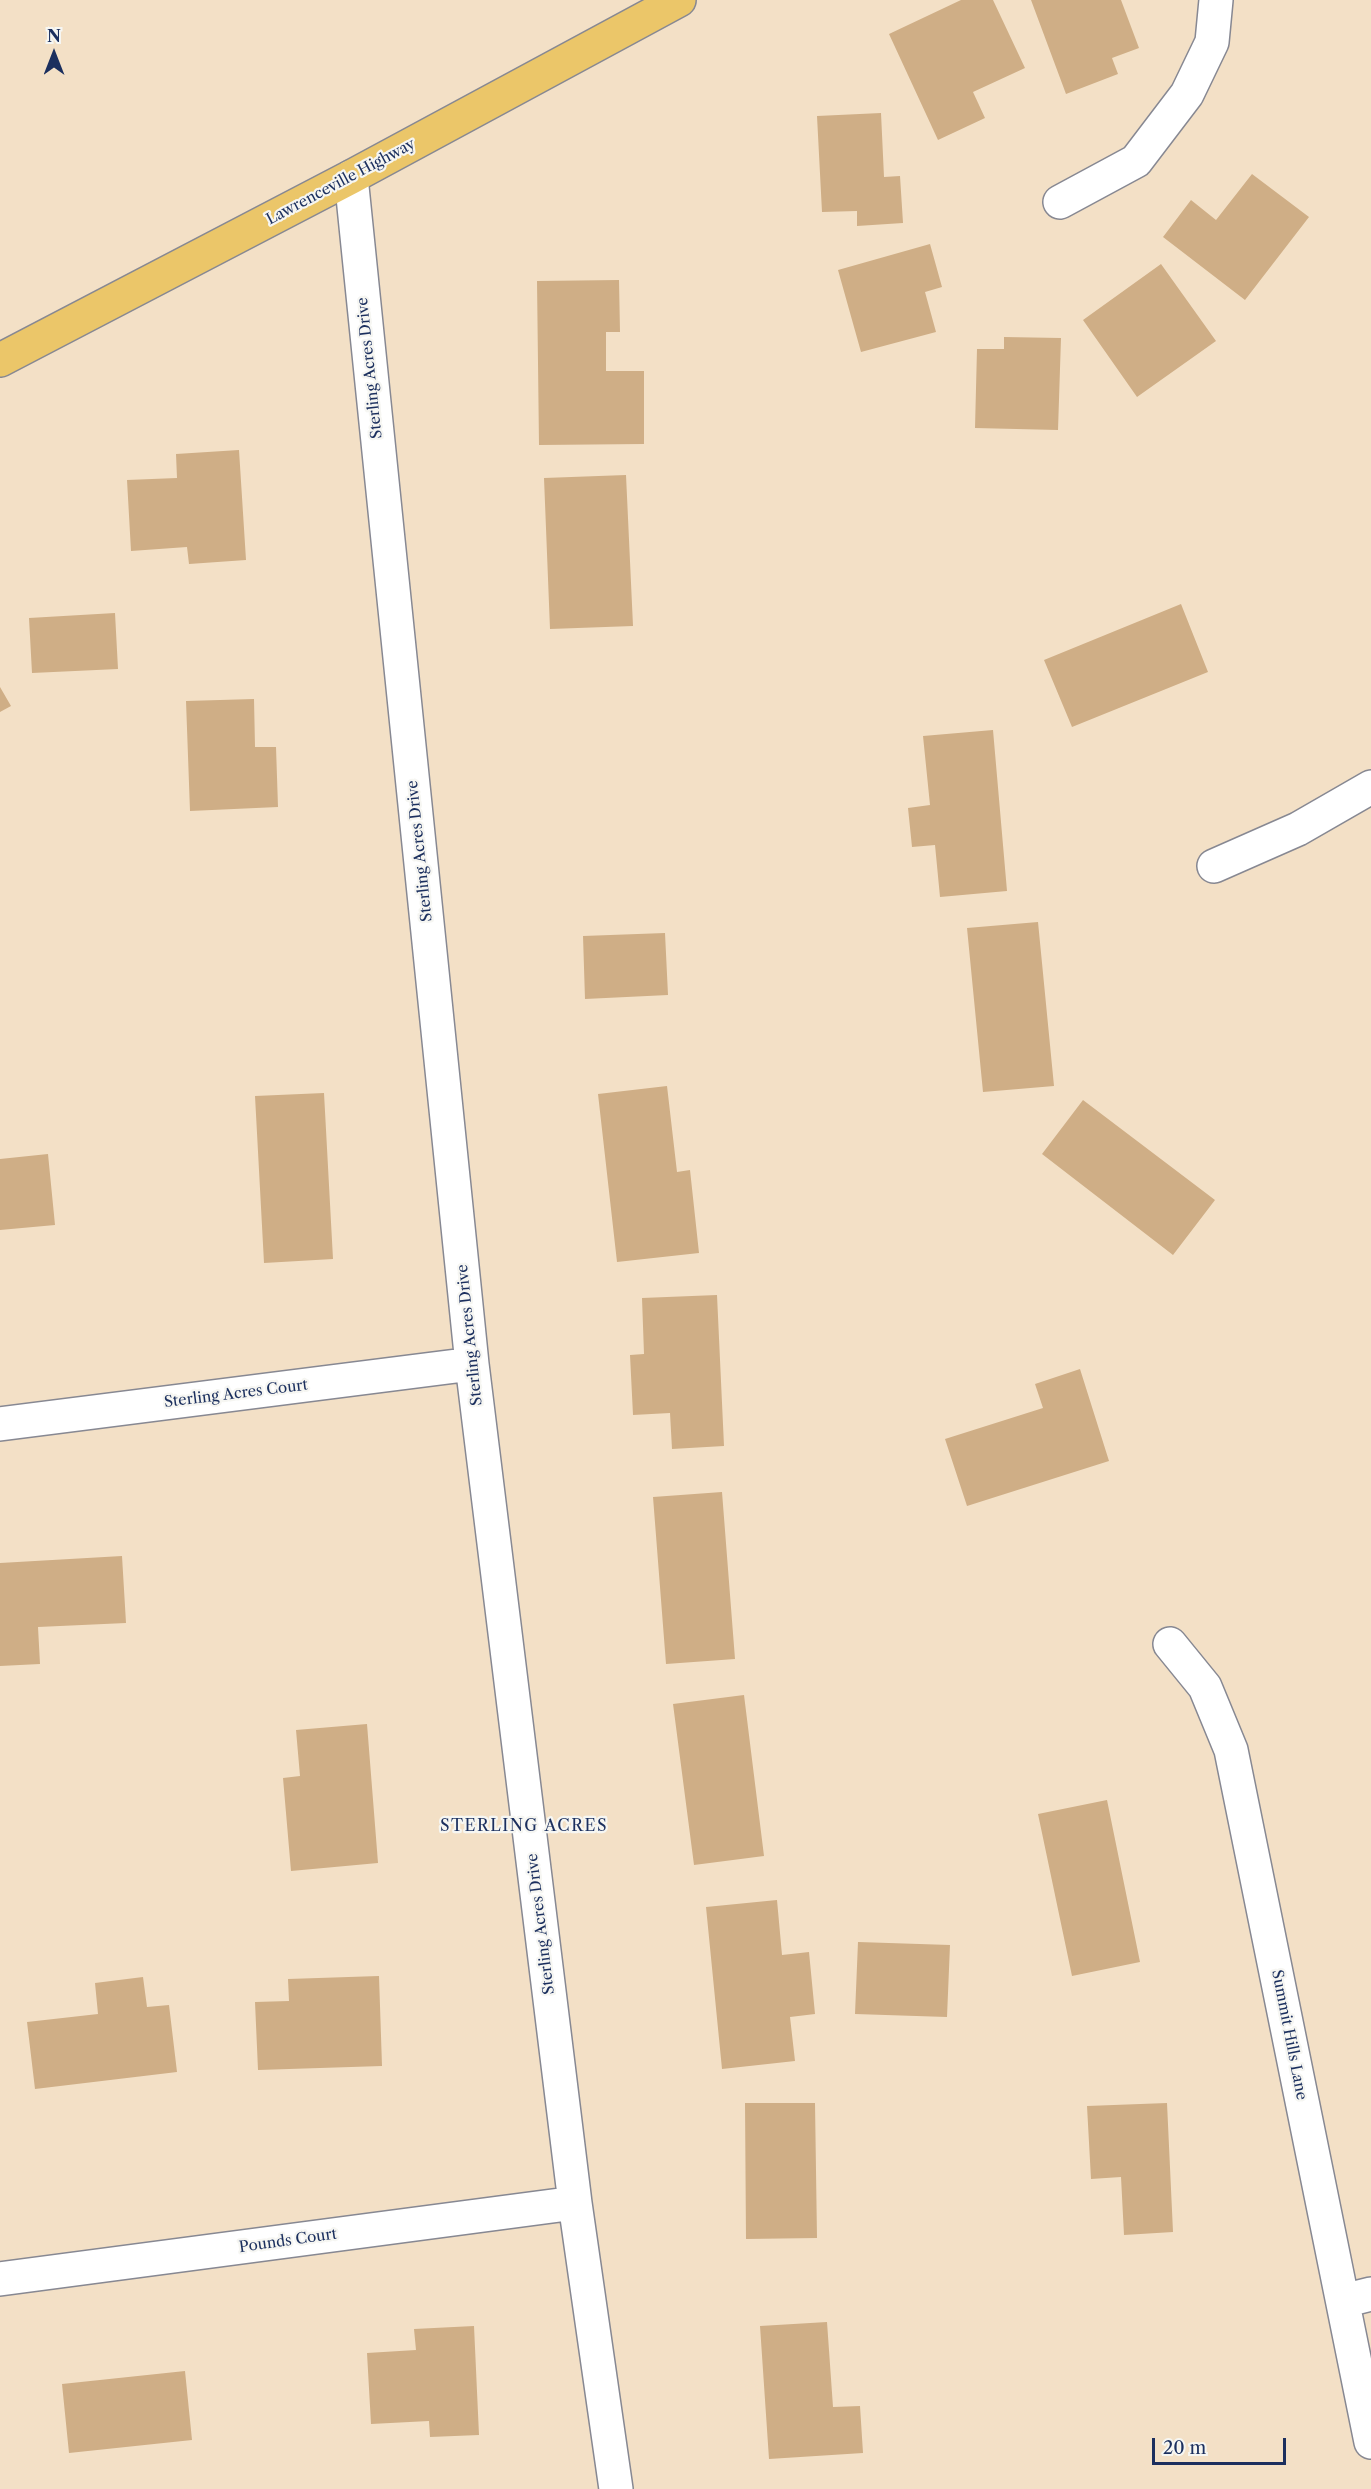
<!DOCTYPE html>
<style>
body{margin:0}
#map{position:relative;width:1371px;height:2489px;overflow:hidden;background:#f3e0c6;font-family:"Libre Caslon Text",serif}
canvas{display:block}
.north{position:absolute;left:24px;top:24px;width:60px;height:60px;-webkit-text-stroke:4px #f6f6f2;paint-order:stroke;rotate:0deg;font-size:16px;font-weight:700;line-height:24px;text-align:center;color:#1b2f5e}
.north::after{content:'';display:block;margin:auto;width:21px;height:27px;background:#1b2f5e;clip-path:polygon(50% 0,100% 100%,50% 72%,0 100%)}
.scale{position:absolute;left:1152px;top:2438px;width:134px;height:27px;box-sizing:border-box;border:3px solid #1b2f5e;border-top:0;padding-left:8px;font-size:18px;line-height:21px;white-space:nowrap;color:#1b2f5e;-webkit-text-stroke:4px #f6f6f2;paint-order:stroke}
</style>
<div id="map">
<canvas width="1371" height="2489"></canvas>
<div class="north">N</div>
<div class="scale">20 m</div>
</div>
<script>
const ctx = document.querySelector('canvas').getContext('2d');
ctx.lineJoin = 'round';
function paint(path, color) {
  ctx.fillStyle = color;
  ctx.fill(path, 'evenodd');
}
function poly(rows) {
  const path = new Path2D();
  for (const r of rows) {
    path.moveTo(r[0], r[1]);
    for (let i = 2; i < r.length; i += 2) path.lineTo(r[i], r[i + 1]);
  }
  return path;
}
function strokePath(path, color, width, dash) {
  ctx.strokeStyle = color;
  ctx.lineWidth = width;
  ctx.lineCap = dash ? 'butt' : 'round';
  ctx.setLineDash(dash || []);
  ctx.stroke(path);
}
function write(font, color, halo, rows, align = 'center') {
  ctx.font = font + ' "Libre Caslon Text",serif';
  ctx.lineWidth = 4.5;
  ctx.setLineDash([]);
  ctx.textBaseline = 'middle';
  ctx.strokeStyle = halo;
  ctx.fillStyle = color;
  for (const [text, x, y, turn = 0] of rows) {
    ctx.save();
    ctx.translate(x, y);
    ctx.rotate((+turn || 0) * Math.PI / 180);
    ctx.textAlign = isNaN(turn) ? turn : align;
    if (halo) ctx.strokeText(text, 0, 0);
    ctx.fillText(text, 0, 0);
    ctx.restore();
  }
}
paint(poly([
 [961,0,993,0,1025,68,973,92,985,118,938,140,889,34],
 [1031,0,1121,0,1139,48,1112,58,1118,74,1066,94],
 [881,113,884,177,900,176,903,223,857,226,857,211,822,212,817,116],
 [1252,174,1309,217,1245,300,1163,237,1191,200,1216,220],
 [930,244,942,287,925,292,936,332,861,352,838,270],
 [1161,264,1216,341,1137,397,1083,320],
 [619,280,620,332,606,332,606,371,644,371,644,444,539,445,537,281],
 [1004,337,1061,338,1058,430,975,428,977,349,1004,349],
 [239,450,246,560,189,564,187,547,131,551,127,480,177,478,176,454],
 [626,475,633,626,550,629,544,478],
 [1181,604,1208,672,1072,727,1044,660],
 [115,613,118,669,32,673,29,618],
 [0,687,11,706,0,712],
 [254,699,255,747,276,747,278,807,190,811,186,701],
 [993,730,1007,891,940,897,935,845,912,847,908,808,930,805,923,736],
 [1038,922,1054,1086,983,1092,967,928],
 [665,933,668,995,585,999,583,936],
 [667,1086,677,1172,690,1170,699,1253,617,1262,598,1094],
 [324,1093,333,1259,264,1263,255,1096],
 [1083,1100,1215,1200,1173,1255,1042,1154],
 [48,1154,55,1225,0,1230,0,1159],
 [717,1295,724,1446,672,1449,670,1413,633,1415,630,1355,644,1354,642,1298],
 [1080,1369,1109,1461,967,1506,945,1439,1043,1408,1035,1384],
 [722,1492,735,1659,666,1664,653,1497],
 [122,1556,126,1623,38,1627,40,1664,0,1666,0,1563],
 [744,1695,764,1856,694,1865,673,1704],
 [367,1724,378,1863,291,1871,283,1778,300,1776,296,1730],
 [1107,1800,1140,1962,1072,1976,1038,1814],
 [777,1900,782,1955,809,1952,815,2014,790,2017,795,2061,722,2069,706,1907],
 [858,1942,950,1945,947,2017,855,2014],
 [379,1976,382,2066,258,2070,255,2002,289,2001,288,1979],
 [143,1977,147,2007,169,2005,177,2072,35,2089,27,2022,98,2014,95,1983],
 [745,2103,815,2103,817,2238,746,2239],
 [1167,2103,1173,2232,1124,2235,1121,2177,1091,2179,1087,2106],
 [827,2322,833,2407,860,2406,863,2453,769,2459,760,2326],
 [474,2326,479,2435,430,2437,429,2421,371,2424,367,2353,416,2350,414,2329],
 [185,2371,192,2440,69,2453,62,2384]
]), '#cfae86');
const minor = poly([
 [351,177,472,1364,575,2203,616,2489],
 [1060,202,1136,161,1187,94,1212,42,1216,0],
 [1214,866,1298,829,1371,787],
 [0,1424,472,1364],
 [1170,1644,1205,1687,1231,1750,1371,2442],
 [0,2279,575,2203],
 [1343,2301,1371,2294]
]);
const major = poly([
 [0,360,351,177,679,0]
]);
strokePath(minor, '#878892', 36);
strokePath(major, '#878892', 36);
strokePath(minor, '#fff', 33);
strokePath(major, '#ebc669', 33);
write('15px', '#1b2f5e', '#f6f6f2', [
 ["Lawrenceville Highway",341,182,-28],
 ["Sterling Acres Drive",370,368,-96],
 ["Sterling Acres Drive",420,851,-96],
 ["Sterling Acres Drive",470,1335,-96],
 ["Sterling Acres Court",236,1394,-7],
 ["Sterling Acres Drive",541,1924,-97],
 ["Summit Hills Lane",1289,2035,79],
 ["Pounds Court",288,2241,-8]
]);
ctx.letterSpacing = '1.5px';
write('16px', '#1b2f5e', '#f6f6f2', [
 ["STERLING ACRES",524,1826]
]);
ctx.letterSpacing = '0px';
</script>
